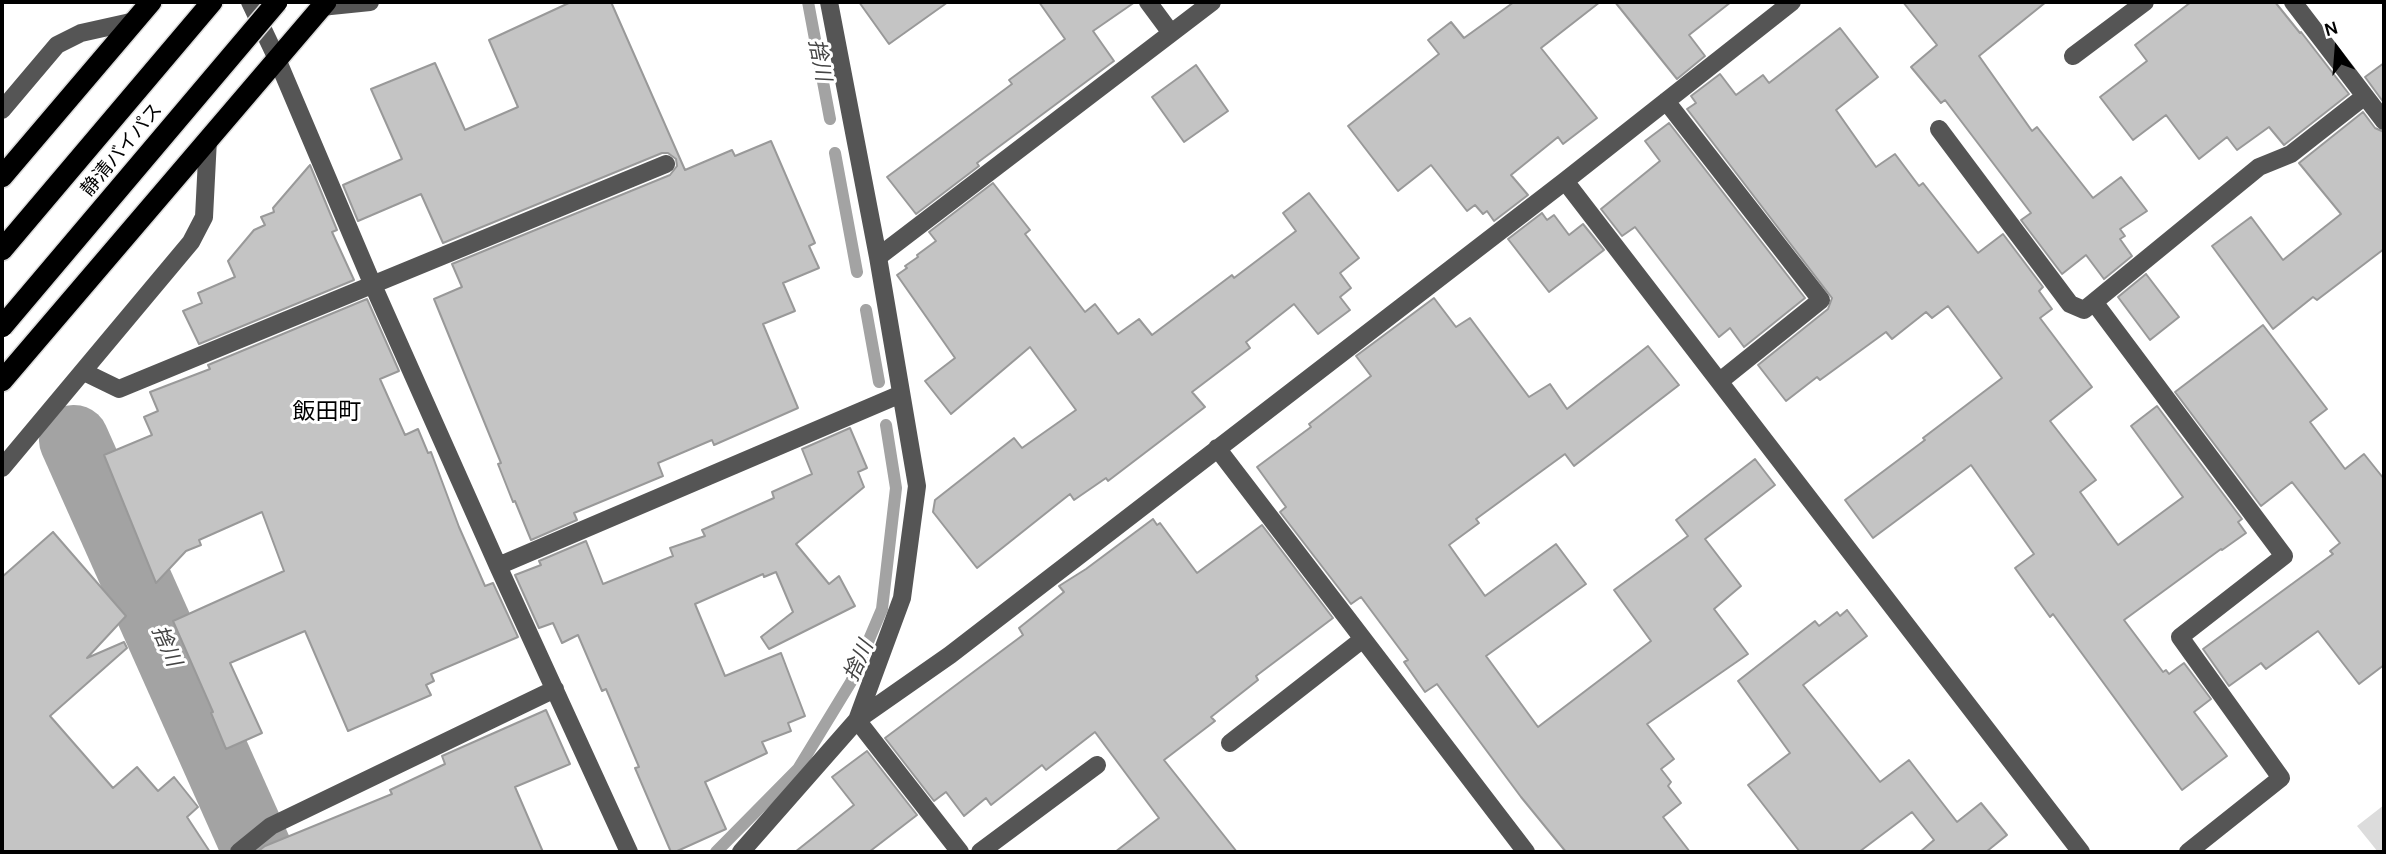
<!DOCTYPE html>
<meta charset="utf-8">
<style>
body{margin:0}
#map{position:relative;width:2386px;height:854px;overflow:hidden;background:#fff;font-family:Karla,sans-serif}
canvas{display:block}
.frame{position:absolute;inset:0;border:4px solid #000;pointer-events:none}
.north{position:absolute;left:2302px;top:14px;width:70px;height:70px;-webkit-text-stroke:5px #fff;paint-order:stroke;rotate:344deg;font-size:19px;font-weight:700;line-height:28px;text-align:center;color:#000}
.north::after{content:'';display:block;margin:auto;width:24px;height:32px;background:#000;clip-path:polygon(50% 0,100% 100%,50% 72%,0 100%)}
</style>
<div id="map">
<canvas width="2386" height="854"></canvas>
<div class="frame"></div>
<div class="north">N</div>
</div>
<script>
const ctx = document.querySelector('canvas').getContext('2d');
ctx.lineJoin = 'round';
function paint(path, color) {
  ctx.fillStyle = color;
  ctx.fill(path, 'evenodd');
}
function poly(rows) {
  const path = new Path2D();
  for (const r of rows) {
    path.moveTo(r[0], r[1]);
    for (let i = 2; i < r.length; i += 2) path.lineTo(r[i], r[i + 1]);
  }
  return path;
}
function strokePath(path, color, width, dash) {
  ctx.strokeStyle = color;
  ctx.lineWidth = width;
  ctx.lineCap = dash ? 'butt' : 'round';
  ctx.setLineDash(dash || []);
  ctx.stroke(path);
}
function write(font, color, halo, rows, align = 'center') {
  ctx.font = font + ' Karla,"Noto Sans JP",sans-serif';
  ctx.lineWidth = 6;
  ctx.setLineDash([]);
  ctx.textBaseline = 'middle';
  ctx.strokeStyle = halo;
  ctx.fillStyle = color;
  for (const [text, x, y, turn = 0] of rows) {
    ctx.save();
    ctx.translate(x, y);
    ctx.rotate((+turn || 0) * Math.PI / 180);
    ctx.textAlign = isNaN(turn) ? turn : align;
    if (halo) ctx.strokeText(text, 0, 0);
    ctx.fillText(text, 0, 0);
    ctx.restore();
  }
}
paint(poly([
 [2384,805,2384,852,2378,852,2357,826]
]), '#dcdcdc');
strokePath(poly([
 [808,2,830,119],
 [835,153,857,272],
 [866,310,879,382],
 [716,852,798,769,851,682,882,609,896,488,886,425]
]), '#a3a3a3', 12);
strokePath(poly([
 [74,440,258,852]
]), '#a3a3a3', 70);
const building = poly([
 [571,2,611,2,685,170,732,150,735,156,771,141,815,243,809,246,819,268,783,283,795,311,763,324,798,408,714,445,712,440,658,463,663,476,574,513,577,520,531,540,515,501,513,502,498,464,501,463,434,299,462,287,452,264,670,175,677,166,676,159,668,153,662,153,443,243,421,194,358,221,343,185,402,159,371,89,435,63,465,130,518,107,489,40,571,2],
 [859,2,948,2,889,44,859,2],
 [1039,2,1135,2,1093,31,1114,61,977,163,979,166,916,214,887,177,1012,84,1009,80,1065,39,1039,2],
 [1514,2,1600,2,1541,48,1597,118,1563,144,1558,137,1511,175,1528,195,1494,221,1487,211,1483,214,1475,205,1467,211,1431,165,1398,191,1348,126,1439,54,1428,40,1451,22,1464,38,1514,2],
 [1615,2,1731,2,1689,35,1705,56,1677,79,1615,2],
 [1903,2,2046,2,1979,56,2032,131,2037,127,2093,198,2121,177,2147,211,2120,229,2125,236,2120,239,2132,256,2104,279,2086,255,2062,274,2021,220,2031,213,1945,100,1941,103,1911,67,1937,45,1903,2],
 [2191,2,2275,2,2300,33,2301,32,2349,94,2284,145,2269,127,2237,150,2227,137,2199,159,2166,115,2133,140,2100,97,2147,61,2135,45,2191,2],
 [1840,28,1878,77,1836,110,1876,167,1895,154,1919,186,1923,183,1978,253,2003,234,2043,287,2039,291,2052,309,2040,318,2092,387,2050,421,2096,480,2080,492,2118,545,2183,497,2131,426,2157,406,2242,519,2238,522,2246,533,2222,550,2221,549,2124,620,2163,672,2166,670,2169,674,2184,663,2211,699,2194,712,2227,756,2182,790,2053,614,2050,617,2015,568,2034,554,1971,465,1873,538,1845,500,1925,440,1923,438,2002,378,1948,306,1932,318,1926,312,1892,339,1886,332,1820,380,1817,377,1786,401,1758,365,1828,309,1832,298,1687,109,1696,103,1691,96,1720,74,1736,95,1763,75,1769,83,1840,28],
 [2384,63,2384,103,2365,77,2384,63],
 [1196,65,1228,111,1184,142,1152,97,1196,65],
 [2363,112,2375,128,2384,132,2384,249,2317,300,2313,297,2273,329,2212,246,2251,217,2283,260,2341,214,2299,163,2363,112],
 [1669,123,1805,298,1744,347,1730,328,1719,337,1635,227,1622,236,1601,209,1660,161,1645,141,1669,123],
 [310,165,337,230,332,232,354,280,199,344,183,311,202,303,198,293,235,277,228,261,254,230,265,225,261,217,274,212,273,208,310,165],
 [993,183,1030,230,1025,234,1085,312,1095,304,1118,334,1139,319,1152,335,1232,275,1234,278,1296,231,1283,213,1309,193,1359,258,1340,273,1351,288,1340,297,1350,310,1318,334,1294,304,1246,342,1250,348,1192,392,1205,407,1108,481,1106,478,1074,500,1070,494,977,568,933,512,935,500,1014,438,1022,448,1076,410,1030,347,951,414,925,381,955,358,897,275,907,268,905,266,918,257,917,255,936,241,929,232,993,183],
 [1542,213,1547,220,1554,215,1569,235,1583,224,1604,250,1549,292,1508,239,1542,213],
 [2146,274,2179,317,2150,340,2118,297,2146,274],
 [1434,298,1456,327,1470,318,1529,397,1550,384,1567,409,1648,346,1679,385,1574,466,1565,454,1476,519,1479,523,1449,545,1485,596,1556,544,1586,584,1486,656,1538,727,1651,641,1614,590,1688,536,1676,520,1755,459,1775,485,1705,539,1741,586,1714,609,1748,654,1647,724,1674,759,1661,769,1671,782,1668,786,1681,803,1663,817,1690,852,1566,852,1521,797,1437,684,1425,692,1404,662,1408,660,1361,597,1351,604,1280,512,1286,507,1257,467,1311,427,1309,424,1371,376,1356,356,1434,298],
 [367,299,399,371,380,379,405,435,418,429,428,453,431,452,459,527,485,586,493,583,518,637,431,674,434,681,426,685,431,695,348,731,305,631,230,663,262,733,226,749,211,713,213,712,173,621,284,571,262,512,199,540,201,545,186,551,156,583,104,455,152,435,144,417,158,411,150,392,210,369,208,365,367,299],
 [2263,325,2327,409,2310,422,2345,469,2364,454,2384,479,2384,665,2359,684,2318,631,2266,669,2261,663,2229,686,2203,649,2333,554,2330,551,2340,543,2292,482,2261,506,2175,392,2263,325],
 [850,428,867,468,858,472,864,487,796,544,829,584,839,576,855,606,769,649,761,637,793,612,776,572,764,577,763,574,695,604,725,676,781,653,805,716,788,723,791,731,762,742,767,753,705,782,726,829,675,852,671,852,635,768,639,767,606,689,602,691,578,635,562,643,553,623,539,628,515,575,541,565,539,561,586,541,603,584,673,556,670,548,705,536,702,530,774,498,772,492,812,474,802,449,850,428],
 [1153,519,1157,525,1160,523,1197,573,1262,525,1333,618,1256,676,1258,680,1211,717,1215,721,1164,760,1237,852,1115,852,1159,818,1095,732,1046,770,1042,765,991,805,986,798,964,816,946,792,934,801,885,738,1023,635,1019,628,1064,592,1059,586,1086,569,1153,519],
 [53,532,126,616,87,658,124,642,127,648,50,716,113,788,137,767,158,791,174,777,198,807,187,817,210,852,2,852,2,577,53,532],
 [1847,610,1867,636,1803,685,1880,782,1909,760,1957,822,1981,803,2007,835,1986,852,1920,852,1934,840,1912,812,1859,852,1800,852,1748,785,1790,753,1738,681,1815,621,1819,626,1837,612,1840,616,1847,610],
 [546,710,570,764,515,787,543,852,257,852,265,846,392,794,390,790,445,764,442,756,546,710],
 [867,751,917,815,869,852,795,852,854,805,832,777,867,751]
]);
paint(building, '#c4c4c4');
strokePath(building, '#999', 2);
const highway = poly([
 [2,177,151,2],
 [2,250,212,2],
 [2,381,326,2]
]);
strokePath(highway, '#dbdbdb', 24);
strokePath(poly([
 [250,2,277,59,372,283,498,566,629,852],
 [829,2,878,257,917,486,902,598,857,720],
 [1148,2,1171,33],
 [2293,2,2384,121],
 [321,7,370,2],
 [2073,56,2145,2],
 [1666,101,1821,300,1720,381],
 [2,110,57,45,81,33,135,21],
 [1939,129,2070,304,2084,310,2094,302],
 [1565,181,2081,852],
 [878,257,1212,2],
 [84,372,119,389,666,164],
 [1217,448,1526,852],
 [2,468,191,242,204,217,208,139],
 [498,566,901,394],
 [857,720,960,852],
 [1230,743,1363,639],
 [239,852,271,826,555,689],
 [741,852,857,720,950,655,1565,181,1792,2],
 [980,852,1097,765],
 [2188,852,2281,778,2180,637,2284,556,2094,302,2259,167,2291,154,2365,96]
]), '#555', 18);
strokePath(highway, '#000', 21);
const highwayBridge = poly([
 [2,327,277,2]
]);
strokePath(highwayBridge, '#dbdbdb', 24, []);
strokePath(highwayBridge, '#000', 21);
write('19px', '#000', '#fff', [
 ["静清バイパス",122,150,-50]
]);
write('italic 21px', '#444', '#fff', [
 ["捨川",819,60,79],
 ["捨川",166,646,66],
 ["捨川",859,661,-66]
]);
write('23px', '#000', '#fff', [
 ["飯田町",327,412]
]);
</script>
